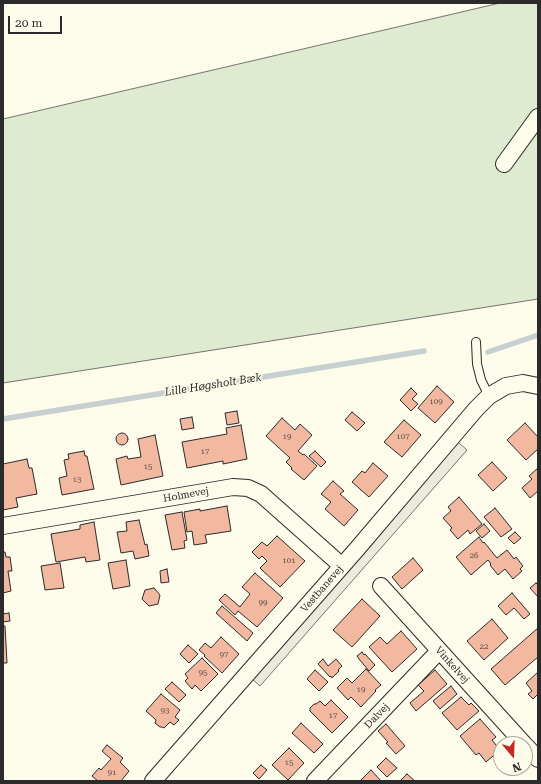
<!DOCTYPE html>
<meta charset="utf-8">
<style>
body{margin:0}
#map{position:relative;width:541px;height:784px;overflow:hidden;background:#fdfbea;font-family:"Roboto Serif",serif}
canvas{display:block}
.frame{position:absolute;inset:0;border:4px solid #2b2b2b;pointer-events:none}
.north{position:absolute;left:493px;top:736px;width:40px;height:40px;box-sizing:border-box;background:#fdfbea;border:1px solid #a9a89e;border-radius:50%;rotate:161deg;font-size:11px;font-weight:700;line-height:16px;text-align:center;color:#2b2b2b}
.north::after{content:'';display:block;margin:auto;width:14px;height:18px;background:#c62828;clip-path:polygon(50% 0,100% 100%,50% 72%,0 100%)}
.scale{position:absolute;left:8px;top:16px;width:54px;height:18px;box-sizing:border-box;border:2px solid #2b2b2b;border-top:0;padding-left:5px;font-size:12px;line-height:14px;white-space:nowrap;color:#2b2b2b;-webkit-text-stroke:3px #fdfbea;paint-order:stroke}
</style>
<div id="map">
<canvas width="541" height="784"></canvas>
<div class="frame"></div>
<div class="north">N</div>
<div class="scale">20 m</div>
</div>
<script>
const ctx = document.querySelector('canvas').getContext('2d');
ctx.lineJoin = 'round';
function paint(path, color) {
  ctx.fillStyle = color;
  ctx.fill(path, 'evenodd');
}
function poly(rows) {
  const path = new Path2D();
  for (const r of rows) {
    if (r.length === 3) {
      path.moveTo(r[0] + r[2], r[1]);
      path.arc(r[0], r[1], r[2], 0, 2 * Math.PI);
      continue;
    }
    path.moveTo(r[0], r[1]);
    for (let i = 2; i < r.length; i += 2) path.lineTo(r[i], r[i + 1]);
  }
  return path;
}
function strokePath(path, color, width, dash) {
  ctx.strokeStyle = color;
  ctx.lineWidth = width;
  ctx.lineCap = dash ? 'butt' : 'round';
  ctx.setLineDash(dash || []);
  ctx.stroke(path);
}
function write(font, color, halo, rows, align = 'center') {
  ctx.font = font + ' "Roboto Serif",serif';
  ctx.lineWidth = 3;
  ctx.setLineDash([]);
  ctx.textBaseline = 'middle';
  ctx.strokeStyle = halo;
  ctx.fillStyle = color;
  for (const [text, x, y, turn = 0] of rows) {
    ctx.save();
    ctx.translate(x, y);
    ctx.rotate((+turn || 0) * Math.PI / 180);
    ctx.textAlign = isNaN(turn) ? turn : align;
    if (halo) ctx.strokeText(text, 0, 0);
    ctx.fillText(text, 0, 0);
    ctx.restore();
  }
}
const green = poly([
 [500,3,538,3,538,299,3,383,3,119,500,3]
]);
paint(green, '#deebd1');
strokePath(green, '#74746e', 1);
const parking = poly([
 [458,442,467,450,260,686,251,678,458,442]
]);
paint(parking, '#eceadb');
strokePath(parking, '#74746e', 1);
strokePath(poly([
 [488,352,538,335],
 [3,419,424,351]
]), '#c7d0d0', 5.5);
const building = poly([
 [437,386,454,402,435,423,418,408,437,386],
 [411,388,417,394,412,399,418,404,411,411,400,400,411,388],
 [237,411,239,423,227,425,225,413,237,411],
 [352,412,365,423,357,431,345,420,352,412],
 [192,417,194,428,182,430,180,419,192,417],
 [282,418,295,430,300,424,312,435,298,451,303,455,304,454,317,466,304,480,291,469,292,468,286,462,290,458,266,436,282,418],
 [404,420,421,435,402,457,384,442,404,420],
 [525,423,538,437,538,449,526,460,507,440,525,423],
 [241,425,247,459,223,464,223,461,187,468,182,442,227,434,226,428,241,425],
 [122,439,6],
 [155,435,163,476,121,485,116,459,127,456,128,459,141,457,138,439,155,435],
 [84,451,85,456,87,456,94,489,62,495,59,478,67,476,64,460,69,459,68,454,84,451],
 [315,451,326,462,321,467,309,456,315,451],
 [27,459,29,468,32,468,37,494,16,498,18,507,3,510,3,464,27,459],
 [492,462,507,478,493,491,478,475,492,462],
 [373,463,388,476,369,497,352,482,362,471,365,473,373,463],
 [538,468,538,491,530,498,522,488,532,479,529,476,538,468],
 [333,481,344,491,340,494,358,510,344,526,325,509,331,502,321,494,333,481],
 [459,497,482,524,470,534,468,530,458,539,450,530,452,528,443,518,451,511,448,507,459,497],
 [227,506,231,531,205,535,207,543,194,545,192,531,187,532,184,512,200,509,200,511,227,506],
 [495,508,512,529,501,537,484,517,495,508],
 [182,512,187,540,184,541,185,548,172,550,165,515,182,512],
 [139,520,145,545,147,544,149,556,135,559,133,551,121,553,117,532,127,531,126,522,139,520],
 [94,522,100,560,86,562,85,557,56,562,51,534,80,529,80,525,94,522],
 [484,524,490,531,482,538,476,531,484,524],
 [515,532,521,538,514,544,508,538,515,532],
 [277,536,305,561,280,587,260,568,267,561,262,556,259,559,252,552,262,542,267,546,277,536],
 [479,537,483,543,484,542,497,558,507,550,514,559,516,557,523,566,520,569,522,571,513,579,505,569,498,575,490,565,491,564,488,560,471,575,456,557,479,537],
 [3,552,5,552,6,557,10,557,12,571,8,571,11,591,3,593,3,552],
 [413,558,423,570,402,589,392,577,413,558],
 [126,560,130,586,113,589,108,563,126,560],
 [60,563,64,588,45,590,41,566,60,563],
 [167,569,169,582,161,583,160,571,167,569],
 [255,573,283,598,257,627,238,611,235,615,219,600,225,594,240,607,250,594,242,587,255,573],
 [536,583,538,585,538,597,530,588,536,583],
 [154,588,160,595,158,604,149,606,142,599,145,590,154,588],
 [512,593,530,614,524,619,514,608,506,615,498,606,512,593],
 [362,599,380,616,352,647,333,630,362,599],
 [222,606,253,633,247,641,216,613,222,606],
 [9,613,10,621,3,622,3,626,5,626,7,663,3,663,3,614,9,613],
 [492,619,508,638,484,660,467,641,492,619],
 [538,628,538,657,505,685,491,669,538,628],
 [401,631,417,649,392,672,369,647,380,637,387,644,401,631],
 [221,637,239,654,222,673,204,656,205,655,199,650,205,643,211,648,221,637],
 [188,645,198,654,189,663,180,654,188,645],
 [362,652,364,655,365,654,375,665,369,671,359,659,357,656,362,652],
 [202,658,218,674,201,691,195,685,192,689,185,681,188,678,185,674,202,658],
 [323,659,328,666,336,659,342,666,338,670,339,671,332,678,331,676,330,677,318,664,323,659],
 [366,669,381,685,375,690,376,691,361,707,351,697,348,700,337,688,347,678,352,683,366,669],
 [315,670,328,682,319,691,307,679,315,670],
 [435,670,447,684,416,711,410,703,424,691,418,685,435,670],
 [538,672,538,696,537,695,533,699,528,694,532,691,526,683,538,672],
 [172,682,186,695,179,702,165,689,172,682],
 [451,686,457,694,440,709,433,701,451,686],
 [161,694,180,710,175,717,179,720,174,725,170,722,164,728,162,727,160,727,155,723,156,720,146,711,161,694],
 [461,697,469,705,471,703,479,711,457,730,442,713,461,697],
 [331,700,348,717,332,733,310,711,310,708,314,704,316,704,320,701,325,706,331,700],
 [480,719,496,737,492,740,500,750,486,762,479,753,476,755,460,736,480,719],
 [301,723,323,744,314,753,292,733,301,723],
 [386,724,405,746,396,754,386,743,388,742,378,731,386,724],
 [107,745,123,758,120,762,129,771,121,781,98,781,92,776,99,768,101,770,111,759,102,751,107,745],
 [289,748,304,763,288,780,272,765,289,748],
 [386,758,397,768,387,777,377,767,386,758],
 [261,765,267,770,259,779,253,773,261,765],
 [371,770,381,781,360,781,371,770],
 [407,774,415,781,400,781,407,774]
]);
paint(building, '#f2b8a0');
strokePath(building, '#2b2b2b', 1);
const service = poly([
 [476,342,477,364,481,380,489,396]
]);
const minor = poly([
 [504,164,538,117],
 [3,526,233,487,248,488,261,494,342,566],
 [381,586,524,744],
 [525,745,538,759],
 [153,781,357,549,476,409,489,396,506,386,523,383,538,386],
 [315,781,439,651]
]);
strokePath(service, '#2b2b2b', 10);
strokePath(minor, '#2b2b2b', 18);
strokePath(service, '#fdfbea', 8);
strokePath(minor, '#fdfbea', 16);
write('8px', '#5d4e48', null, [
 ["109",436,402],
 ["19",287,437],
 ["107",403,437],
 ["17",205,452],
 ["15",148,467],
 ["13",77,480],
 ["26",474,556],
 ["101",289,561],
 ["99",263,603],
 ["22",484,647],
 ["97",224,655],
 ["95",203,673],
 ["19",361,690],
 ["93",165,711],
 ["17",333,716],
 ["15",289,763],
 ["91",112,773]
]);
write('10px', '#2b2b2b', '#fdfbea', [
 ["Holmevej",186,495,-10],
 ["Vestbanevej",322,589,-49],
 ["Vinkelvej",452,665,48],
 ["Dalvej",377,716,-46]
]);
write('italic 11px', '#2b2b2b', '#fdfbea', [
 ["Lille Høgsholt Bæk",213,385,-9]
]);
</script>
